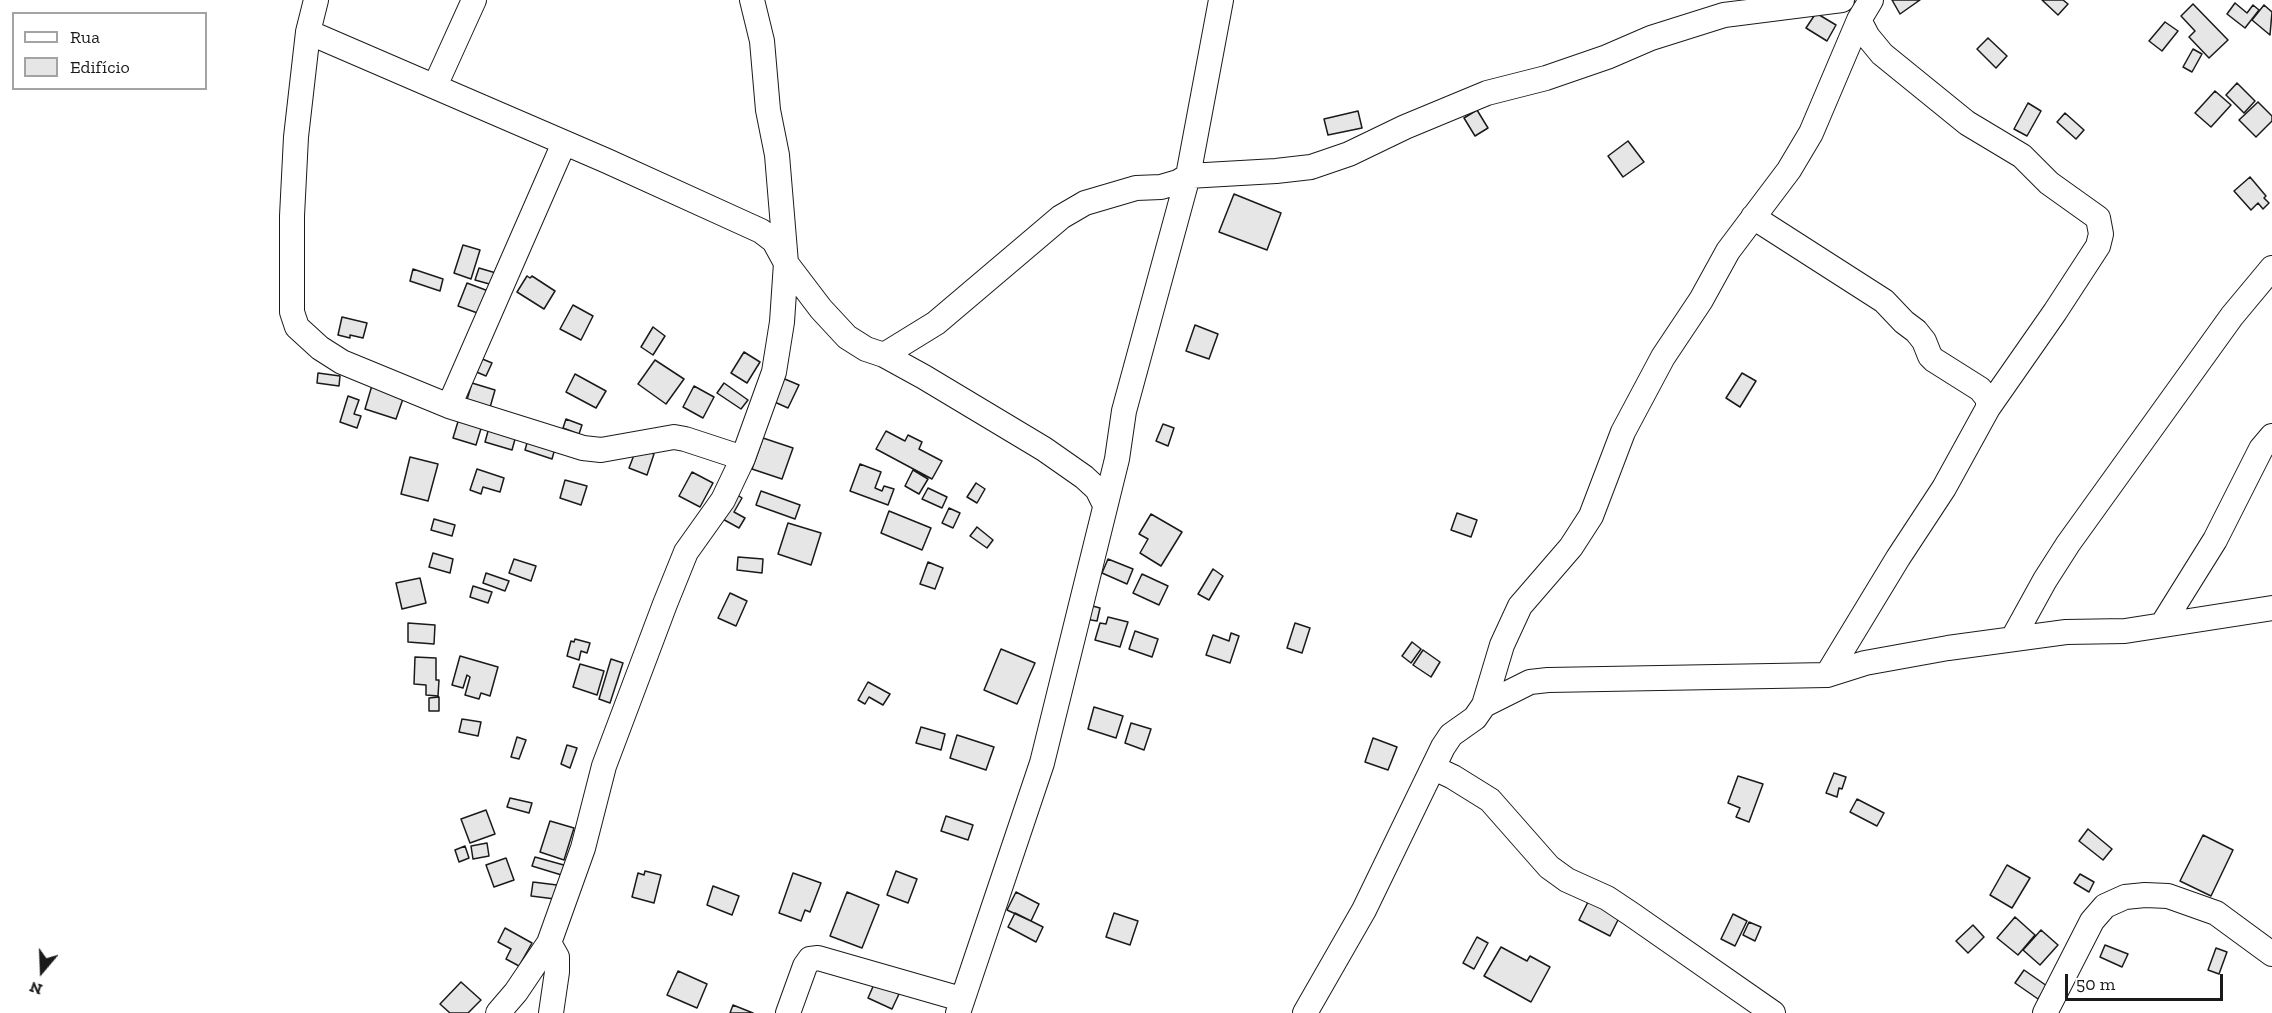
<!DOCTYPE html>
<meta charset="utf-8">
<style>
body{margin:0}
#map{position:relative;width:2272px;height:1013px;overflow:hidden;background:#fff;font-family:"Zilla Slab",serif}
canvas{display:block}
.legend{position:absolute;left:12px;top:12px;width:195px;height:78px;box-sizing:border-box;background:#fff;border:2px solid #a3a3a3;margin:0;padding:8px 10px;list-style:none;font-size:18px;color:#1a1a1a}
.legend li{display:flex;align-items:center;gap:12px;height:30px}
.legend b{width:30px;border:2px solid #a3a3a3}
.north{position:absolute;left:12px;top:941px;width:60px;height:60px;-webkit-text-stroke:4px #fff;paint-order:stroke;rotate:199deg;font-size:16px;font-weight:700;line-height:24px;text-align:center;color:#1a1a1a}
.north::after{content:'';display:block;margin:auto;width:21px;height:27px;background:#1a1a1a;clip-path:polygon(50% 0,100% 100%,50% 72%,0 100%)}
.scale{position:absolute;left:2065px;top:974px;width:158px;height:27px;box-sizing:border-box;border:3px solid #1a1a1a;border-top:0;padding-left:8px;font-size:18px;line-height:21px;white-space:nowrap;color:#1a1a1a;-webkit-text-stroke:4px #fff;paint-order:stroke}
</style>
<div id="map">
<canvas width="2272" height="1013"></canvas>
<ul class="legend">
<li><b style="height:8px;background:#fff"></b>Rua</li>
<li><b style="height:16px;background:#e6e6e6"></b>Edifício</li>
</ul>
<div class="north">N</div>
<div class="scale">50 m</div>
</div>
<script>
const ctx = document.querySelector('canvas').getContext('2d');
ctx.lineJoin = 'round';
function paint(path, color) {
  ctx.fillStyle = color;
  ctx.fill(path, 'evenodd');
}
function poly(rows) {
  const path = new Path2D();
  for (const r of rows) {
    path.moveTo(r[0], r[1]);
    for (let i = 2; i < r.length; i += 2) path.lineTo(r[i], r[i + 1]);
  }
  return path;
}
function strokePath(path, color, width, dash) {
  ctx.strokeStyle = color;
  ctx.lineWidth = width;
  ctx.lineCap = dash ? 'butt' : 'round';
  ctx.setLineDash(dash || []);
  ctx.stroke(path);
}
const building = poly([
 [1892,0,1920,0,1900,14,1892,0],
 [2042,0,2063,0,2068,4,2058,15,2042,0],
 [2235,3,2247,13,2253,5,2259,10,2245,28,2227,14,2235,3],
 [2193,4,2228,40,2209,58,2189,37,2195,31,2181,16,2193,4],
 [2264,5,2272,12,2270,35,2252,20,2264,5],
 [1816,13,1836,25,1827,41,1806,28,1816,13],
 [2165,22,2178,31,2162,51,2149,41,2165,22],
 [1988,38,2007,56,1996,68,1977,49,1988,38],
 [2193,49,2202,54,2192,72,2183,67,2193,49],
 [2237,83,2255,101,2244,113,2226,95,2237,83],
 [2215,91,2231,105,2211,127,2195,113,2215,91],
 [2258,102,2272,116,2272,121,2256,137,2239,120,2258,102],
 [2028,103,2041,111,2027,136,2014,129,2028,103],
 [1477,110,1488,128,1475,136,1464,118,1477,110],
 [1358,111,1362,128,1328,135,1324,119,1358,111],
 [2065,113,2084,130,2076,139,2057,122,2065,113],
 [1628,141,1644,162,1623,177,1608,156,1628,141],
 [2250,177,2266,196,2264,198,2269,203,2263,209,2258,203,2251,210,2234,191,2250,177],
 [1234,194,1281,213,1267,250,1219,232,1234,194],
 [463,245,480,250,471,279,454,273,463,245],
 [479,268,496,273,493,285,475,280,479,268],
 [413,269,443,279,440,291,410,281,413,269],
 [527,276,530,278,532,276,555,291,544,309,517,292,527,276],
 [467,283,491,292,483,315,458,306,467,283],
 [573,305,593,316,581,340,560,329,573,305],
 [342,317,367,323,363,338,350,335,350,338,338,335,342,317],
 [1195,325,1218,334,1209,359,1186,351,1195,325],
 [653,327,665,336,653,355,641,347,653,327],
 [744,352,760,362,747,383,731,373,744,352],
 [473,355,492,363,486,376,467,368,473,355],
 [655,360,684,379,666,404,638,384,655,360],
 [318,373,340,376,339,386,317,383,318,373],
 [1742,373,1756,381,1740,407,1726,398,1742,373],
 [575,374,606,391,596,408,566,392,575,374],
 [780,377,799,385,788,408,770,400,780,377],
 [373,382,405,393,396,419,365,409,373,382],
 [472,383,495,390,489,411,466,403,472,383],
 [724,383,748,400,741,409,717,393,724,383],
 [694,386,714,397,703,418,683,407,694,386],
 [348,396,359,400,354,414,361,416,357,428,340,422,348,396],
 [460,415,483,422,476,445,453,438,460,415],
 [566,419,582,425,579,434,563,428,566,419],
 [490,424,517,432,512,450,485,442,490,424],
 [1163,424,1174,428,1168,446,1156,441,1163,424],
 [886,431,905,441,908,435,922,442,919,449,942,461,932,479,876,449,886,431],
 [529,436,556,445,552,459,525,450,529,436],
 [763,438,793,448,782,479,752,469,763,438],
 [637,447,654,454,647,475,629,468,637,447],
 [410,457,438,464,428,501,401,494,410,457],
 [860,464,881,472,875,488,882,491,884,486,894,489,888,505,850,491,860,464],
 [477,469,504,478,500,492,483,487,481,494,470,490,477,469],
 [913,470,928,479,919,494,905,486,913,470],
 [692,472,713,483,700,507,679,496,692,472],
 [565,480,587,486,581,505,560,498,565,480],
 [976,483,985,489,977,503,967,497,976,483],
 [928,488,947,497,942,508,922,499,928,488],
 [761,491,800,505,795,519,756,505,761,491],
 [733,492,742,498,734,512,745,518,739,528,719,517,733,492],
 [949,508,960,513,953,528,942,523,949,508],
 [889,511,931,528,922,550,881,533,889,511],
 [1457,513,1477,520,1471,537,1451,530,1457,513],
 [1151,514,1182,532,1161,566,1140,553,1148,539,1139,534,1151,514],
 [434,519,455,525,452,536,431,530,434,519],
 [788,523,821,533,811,565,778,554,788,523],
 [977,527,993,540,987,548,970,536,977,527],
 [433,553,453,559,450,573,429,567,433,553],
 [738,557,763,559,762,573,737,570,738,557],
 [514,559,536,566,531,581,509,573,514,559],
 [1108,559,1133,569,1127,584,1102,573,1108,559],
 [928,562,943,568,935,589,920,584,928,562],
 [1213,569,1223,576,1209,600,1198,594,1213,569],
 [486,573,509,581,505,591,483,583,486,573],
 [1142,574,1168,586,1159,605,1133,593,1142,574],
 [420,578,426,603,402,609,396,583,420,578],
 [473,586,492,592,488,603,470,597,473,586],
 [730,593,747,601,736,626,718,618,730,593],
 [1089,605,1100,608,1097,621,1085,619,1089,605],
 [1108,617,1128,622,1120,647,1095,640,1100,623,1106,624,1108,617],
 [408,623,435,625,434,644,408,642,408,623],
 [1295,623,1310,628,1302,653,1287,648,1295,623],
 [1135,631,1158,639,1152,657,1129,649,1135,631],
 [1231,633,1239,636,1230,663,1206,655,1213,635,1229,641,1231,633],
 [575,639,590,643,587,653,581,651,579,660,567,656,571,641,574,642,575,639],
 [1412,642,1421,649,1411,663,1402,656,1412,642],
 [1001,649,1035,663,1017,704,984,690,1001,649],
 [1423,650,1440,662,1431,677,1413,665,1423,650],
 [460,656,498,667,490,696,481,693,479,699,465,695,470,677,467,675,463,688,452,685,460,656],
 [415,657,436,658,436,680,439,680,438,696,426,695,426,685,414,684,415,657],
 [611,659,623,663,610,703,599,699,611,659],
 [580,664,604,671,597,695,573,687,580,664],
 [868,682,890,694,883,705,869,697,865,704,858,700,868,682],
 [439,697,439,711,429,711,429,698,439,697],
 [1094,707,1123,716,1116,738,1088,729,1094,707],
 [462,719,481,722,478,736,459,732,462,719],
 [1131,723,1151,729,1144,750,1125,743,1131,723],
 [921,727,945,734,941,750,916,743,921,727],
 [957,735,994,747,986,770,950,758,957,735],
 [517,737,526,740,519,759,511,757,517,737],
 [1373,738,1397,747,1388,770,1365,762,1373,738],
 [567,745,577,748,570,768,561,764,567,745],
 [1834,773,1846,777,1842,789,1839,788,1837,797,1826,793,1834,773],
 [1738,776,1763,784,1749,822,1736,817,1740,808,1728,803,1738,776],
 [510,798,532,803,529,813,507,807,510,798],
 [1857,799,1884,813,1877,826,1850,812,1857,799],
 [486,810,495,834,470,843,461,819,486,810],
 [946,816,973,825,968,840,941,831,946,816],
 [550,821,574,828,564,860,540,852,550,821],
 [2088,829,2112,849,2103,860,2079,841,2088,829],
 [2203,835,2233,850,2211,896,2180,881,2203,835],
 [487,843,489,856,473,859,471,846,487,843],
 [465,846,469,858,459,862,455,850,465,846],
 [535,857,571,867,568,877,532,866,535,857],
 [506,858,514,880,494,887,486,865,506,858],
 [2007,865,2030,878,2012,908,1990,895,2007,865],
 [645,871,661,875,654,903,632,897,638,873,644,875,645,871],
 [896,871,917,879,908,903,887,895,896,871],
 [793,873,821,883,810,912,805,910,801,921,779,913,793,873],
 [2080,874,2094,882,2089,892,2074,883,2080,874],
 [533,882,557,885,555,899,531,896,533,882],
 [713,886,739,896,732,915,707,905,713,886],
 [847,892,879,905,862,948,830,936,847,892],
 [1016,892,1039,904,1031,921,1007,910,1016,892],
 [1591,896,1622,912,1610,936,1579,920,1591,896],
 [1015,913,1043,927,1036,942,1008,927,1015,913],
 [1114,913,1138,921,1130,945,1106,937,1114,913],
 [1733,914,1747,921,1735,946,1721,939,1733,914],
 [2015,917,2035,935,2018,955,1997,938,2015,917],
 [1749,922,1761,927,1755,941,1743,935,1749,922],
 [1973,925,1984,937,1968,953,1956,941,1973,925],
 [505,928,532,943,519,966,506,959,511,949,498,942,505,928],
 [2041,930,2058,945,2040,965,2023,950,2041,930],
 [1477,937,1488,943,1474,969,1463,963,1477,937],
 [2105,945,2128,954,2122,967,2100,957,2105,945],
 [1501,947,1527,961,1530,956,1550,967,1531,1002,1484,976,1501,947],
 [2216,948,2227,952,2219,974,2208,970,2216,948],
 [2024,970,2047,986,2038,999,2015,983,2024,970],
 [678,971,707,984,697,1008,667,995,678,971],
 [461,982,481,1000,468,1013,450,1013,440,1004,461,982],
 [875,982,899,994,892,1009,868,998,875,982],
 [733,1005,753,1013,730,1013,733,1005]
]);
paint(building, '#e6e6e6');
strokePath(building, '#1a1a1a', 1.5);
const minor = poly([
 [316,0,308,32,296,137,292,216,292,312,297,327,320,348,342,362,449,406,583,448,601,450,674,437,685,439,743,458],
 [308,32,607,161,761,231,774,241,786,263,821,309,847,337,866,349,884,355,924,377,1044,449,1084,477,1097,489,1105,505],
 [435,86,474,0],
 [1753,217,1884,301,1904,322,1916,331,1924,341,1930,356,1934,360,1980,389,1988,399,1988,408],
 [884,355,936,323,1061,217,1085,203,1136,188,1161,187,1178,182,1188,176,1276,171,1311,167,1349,154,1405,127,1487,93,1546,78,1607,57,1651,38,1724,15,1842,0],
 [449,406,564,143],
 [2162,625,2215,540,2261,449,2272,436],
 [2013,638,2045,580,2068,544,2232,316,2272,268],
 [1827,675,1898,558,1944,488,1988,408,2055,312,2098,246,2101,234,2098,218,2049,183,2022,156,1967,123,1882,54,1868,37,1859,20],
 [1484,705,1530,682,1548,680,1827,675,1865,663,1948,648,2066,632,2125,631,2272,608],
 [1434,768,1453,777,1490,800,1549,867,1567,880,1607,898,1631,914,1773,1013],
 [549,943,557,957,557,972,551,1013],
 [498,1013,516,992,549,943,583,848,604,766,665,604,686,552,723,500,743,458,774,372,782,322,786,263,777,155,768,110,762,41,752,0],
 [788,1013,805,966,810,959,818,958,961,999],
 [958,1013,1042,763,1117,459,1124,411,1188,176,1221,0],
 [1305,1013,1364,910,1443,747,1451,735,1475,718,1484,705,1502,645,1520,606,1571,547,1591,516,1623,432,1663,357,1701,300,1728,251,1789,170,1811,133,1859,20,1871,0],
 [2045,1013,2092,921,2105,906,2125,897,2145,895,2168,896,2216,913,2272,954]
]);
strokePath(minor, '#1a1a1a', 26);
strokePath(minor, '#fff', 24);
</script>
